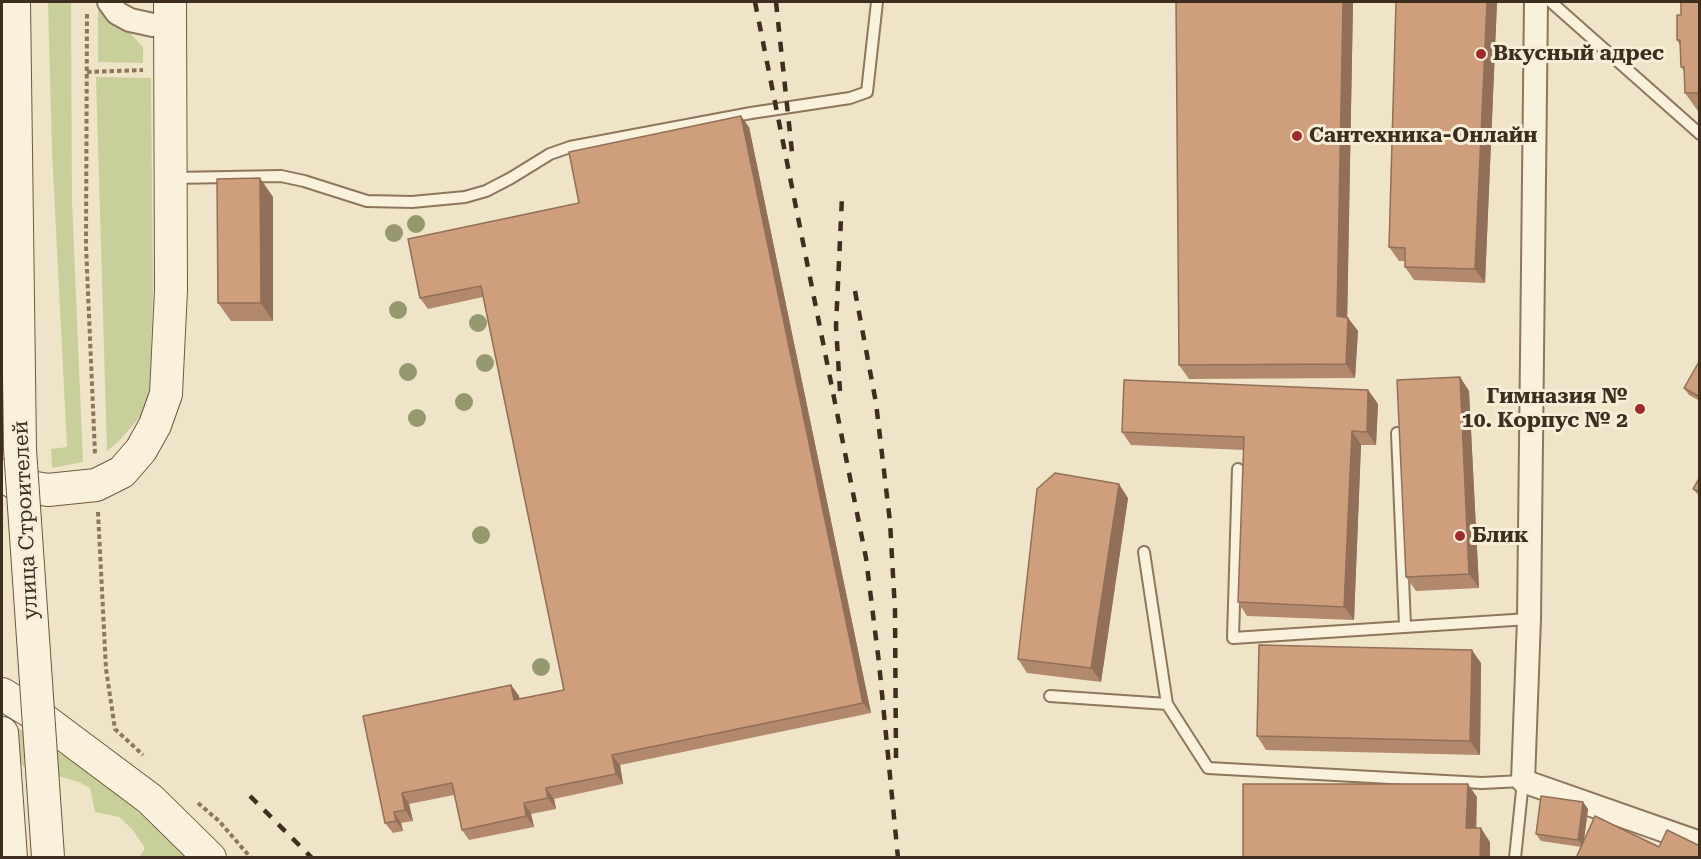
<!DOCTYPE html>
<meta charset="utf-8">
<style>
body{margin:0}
#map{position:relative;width:1701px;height:859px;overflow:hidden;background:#f0e4c8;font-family:"Roboto Serif",serif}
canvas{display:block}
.frame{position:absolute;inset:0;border:3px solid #3d2e20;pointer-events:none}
</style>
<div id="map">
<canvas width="1701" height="859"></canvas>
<div class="frame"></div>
</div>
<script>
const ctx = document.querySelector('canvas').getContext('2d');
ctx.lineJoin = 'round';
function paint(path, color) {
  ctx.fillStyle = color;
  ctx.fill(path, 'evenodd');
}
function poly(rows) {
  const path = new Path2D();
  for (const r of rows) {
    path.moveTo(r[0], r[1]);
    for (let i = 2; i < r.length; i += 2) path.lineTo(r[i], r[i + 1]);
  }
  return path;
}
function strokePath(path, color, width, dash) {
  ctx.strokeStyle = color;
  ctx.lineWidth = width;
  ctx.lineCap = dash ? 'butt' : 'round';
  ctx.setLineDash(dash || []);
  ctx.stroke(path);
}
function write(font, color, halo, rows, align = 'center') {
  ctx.font = font + ' "Roboto Serif",serif';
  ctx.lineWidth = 6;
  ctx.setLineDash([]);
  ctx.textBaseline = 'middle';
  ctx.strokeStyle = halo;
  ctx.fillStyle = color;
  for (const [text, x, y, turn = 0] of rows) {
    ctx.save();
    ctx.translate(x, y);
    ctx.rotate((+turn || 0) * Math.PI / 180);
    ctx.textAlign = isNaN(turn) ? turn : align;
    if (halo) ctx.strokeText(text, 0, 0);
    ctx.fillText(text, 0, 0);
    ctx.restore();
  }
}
paint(poly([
 [48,2,71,2,72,201,83,462,52,468,51,449,67,447,52,151],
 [98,2,101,2,143,47,143,63,98,62],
 [96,77,151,78,153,292,150,386,145,411,120,440,107,451],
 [2,718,79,765,172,838,190,857,135,857,140,856,145,848,132,829,119,817,95,812,90,788,79,782,2,760]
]), '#c9cf9b');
const lane = poly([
 [1551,2,1700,134],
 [174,178,281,176,304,181,367,201,412,202,465,197,486,191,511,178,550,154,570,147,751,113,850,98,867,92,877,2],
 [1397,433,1405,626],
 [1238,469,1233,638,1529,619],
 [1144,552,1167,704,1208,768,1482,783,1523,781,1515,858],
 [1050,696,1167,704]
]);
const street = poly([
 [109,2,117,13,130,20,153,25,170,25],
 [1536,2,1529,619,1523,781,1700,843]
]);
const secondary = poly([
 [14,2,20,449],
 [2,475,18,485,48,490,96,485,122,472,141,450,155,425,166,394,171,290,170,2],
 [2,694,43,719,150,799,210,858],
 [2,733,11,858]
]);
strokePath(lane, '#8d765c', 14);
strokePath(street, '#8d765c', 26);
strokePath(secondary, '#6f573f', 34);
strokePath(poly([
 [87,14,86,246,95,454],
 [87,72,143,70],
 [98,512,106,669,115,729,143,755],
 [198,803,219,821,251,858]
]), '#8d765c', 4, [4.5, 3]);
strokePath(lane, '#faf1dc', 10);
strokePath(street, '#faf1dc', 22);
strokePath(secondary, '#faf1dc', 32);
strokePath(poly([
 [755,2,866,558,879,663,898,858],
 [776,2,792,152],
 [855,291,876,403,890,522,895,610,896,759],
 [840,391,836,326,842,197],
 [250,796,312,858]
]), '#3d2e20', 4.5, [10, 10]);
const secondaryBridge = poly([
 [20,449,48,857]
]);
strokePath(secondaryBridge, '#6f573f', 34, []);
strokePath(secondaryBridge, '#faf1dc', 32);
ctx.fillStyle = '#96986f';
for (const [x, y] of [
 [416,224],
 [394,233],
 [398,310],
 [478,323],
 [485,363],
 [408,372],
 [464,402],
 [417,418],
 [481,535],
 [541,667]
]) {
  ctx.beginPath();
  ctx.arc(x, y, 9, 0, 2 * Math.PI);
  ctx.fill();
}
paint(poly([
 [1353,2,1347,318,1348,318,1358,331,1355,378,1189,379,1179,365],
 [1396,2,1497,2,1485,283,1414,280,1405,267,1405,261,1399,261,1389,247],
 [1700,2,1700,114,1685,93,1685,72,1681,67,1680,45,1677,40,1681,15],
 [749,127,871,713,620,765,623,784,554,799,556,809,531,814,534,827,469,840,462,830,454,795,409,804,413,821,401,823,403,831,393,833,385,823,363,716,511,685,519,696,519,699,564,690,483,297,428,309,420,298,579,203],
 [273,197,273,321,231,321,218,303],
 [1700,360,1700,401,1689,395,1684,388],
 [1460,377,1469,391,1479,588,1416,591,1406,577],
 [1368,390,1378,404,1376,445,1361,445,1354,620,1247,616,1238,602,1244,450,1131,445,1122,432],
 [1700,477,1700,497,1693,489],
 [1128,498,1101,682,1027,673,1018,659],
 [1481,663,1480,755,1266,750,1257,736],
 [1541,796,1583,802,1588,809,1584,840,1595,816,1659,847,1667,830,1700,846,1700,858,1576,858,1581,847,1541,841,1536,834]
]), '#b2896c');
paint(poly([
 [1343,2,1353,2,1347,330,1337,316],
 [1487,2,1497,2,1485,283,1475,269],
 [741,116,749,127,871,713,863,703],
 [260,178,273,197,273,321,261,303],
 [1348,318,1358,331,1355,378,1346,364],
 [1460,377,1469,391,1479,588,1469,574],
 [1368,390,1378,404,1376,445,1367,432],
 [1352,431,1361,445,1354,620,1344,607],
 [1119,484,1128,498,1101,682,1091,668],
 [1472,650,1481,663,1480,755,1470,741],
 [511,685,519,696,522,711,514,700],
 [612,755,620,765,623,784,616,774],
 [1468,784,1477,797,1476,841,1466,828],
 [546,788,554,799,556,809,548,798],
 [402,793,409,804,413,821,405,810],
 [1583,802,1588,809,1583,847,1578,840],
 [524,803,531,814,534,827,526,816],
 [394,812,401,823,403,831,396,821],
 [1481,828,1490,842,1490,858,1480,858]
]), '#916f58');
const building = poly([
 [1176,2,1343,2,1337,316,1348,318,1346,364,1179,365,1176,2],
 [1396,2,1487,2,1475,269,1405,267,1405,248,1389,247,1396,2],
 [1681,2,1700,2,1700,93,1685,93,1684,67,1681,67,1680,40,1677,40,1677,15,1681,15,1681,2],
 [741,116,863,703,612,755,616,774,546,788,548,798,524,803,526,816,462,830,452,783,402,793,405,810,394,812,396,821,385,823,363,716,511,685,514,700,564,690,481,286,420,298,408,239,579,203,569,152,741,116],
 [260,178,261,303,218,303,217,179,260,178],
 [1700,360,1700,397,1684,388,1700,360],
 [1460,377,1469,574,1406,577,1397,380,1460,377],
 [1124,380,1368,390,1367,432,1352,431,1344,607,1238,602,1244,437,1122,432,1124,380],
 [1055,473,1119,484,1091,668,1018,659,1037,489,1055,473],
 [1700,477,1700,492,1693,489,1700,477],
 [1259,645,1472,650,1470,741,1257,736,1259,645],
 [1243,784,1468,784,1466,828,1481,828,1480,858,1243,858,1243,784],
 [1541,796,1583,802,1578,840,1536,834,1541,796],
 [1595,816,1659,847,1667,830,1700,846,1700,858,1576,858,1595,816]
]);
paint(building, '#cf9f7d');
strokePath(building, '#916f58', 1.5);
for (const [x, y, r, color] of [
 [1481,54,6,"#9e2a2b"],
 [1297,136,6,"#9e2a2b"],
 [1640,409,6,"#9e2a2b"],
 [1460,536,6,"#9e2a2b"]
]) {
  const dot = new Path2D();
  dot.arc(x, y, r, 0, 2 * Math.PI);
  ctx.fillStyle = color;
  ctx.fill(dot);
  strokePath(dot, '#f7eed8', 2);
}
write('bold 21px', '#3d2e20', '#f7eed8', [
 ["Вкусный адрес",1493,54],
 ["Сантехника-Онлайн",1309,136],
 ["Гимназия №",1628,397,"right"],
 ["10. Корпус № 2",1628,421,"right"],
 ["Блик",1472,536]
], 'left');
write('21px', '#3d2e20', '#f7eed8', [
 ["улица Строителей",26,520,-93]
]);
</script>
